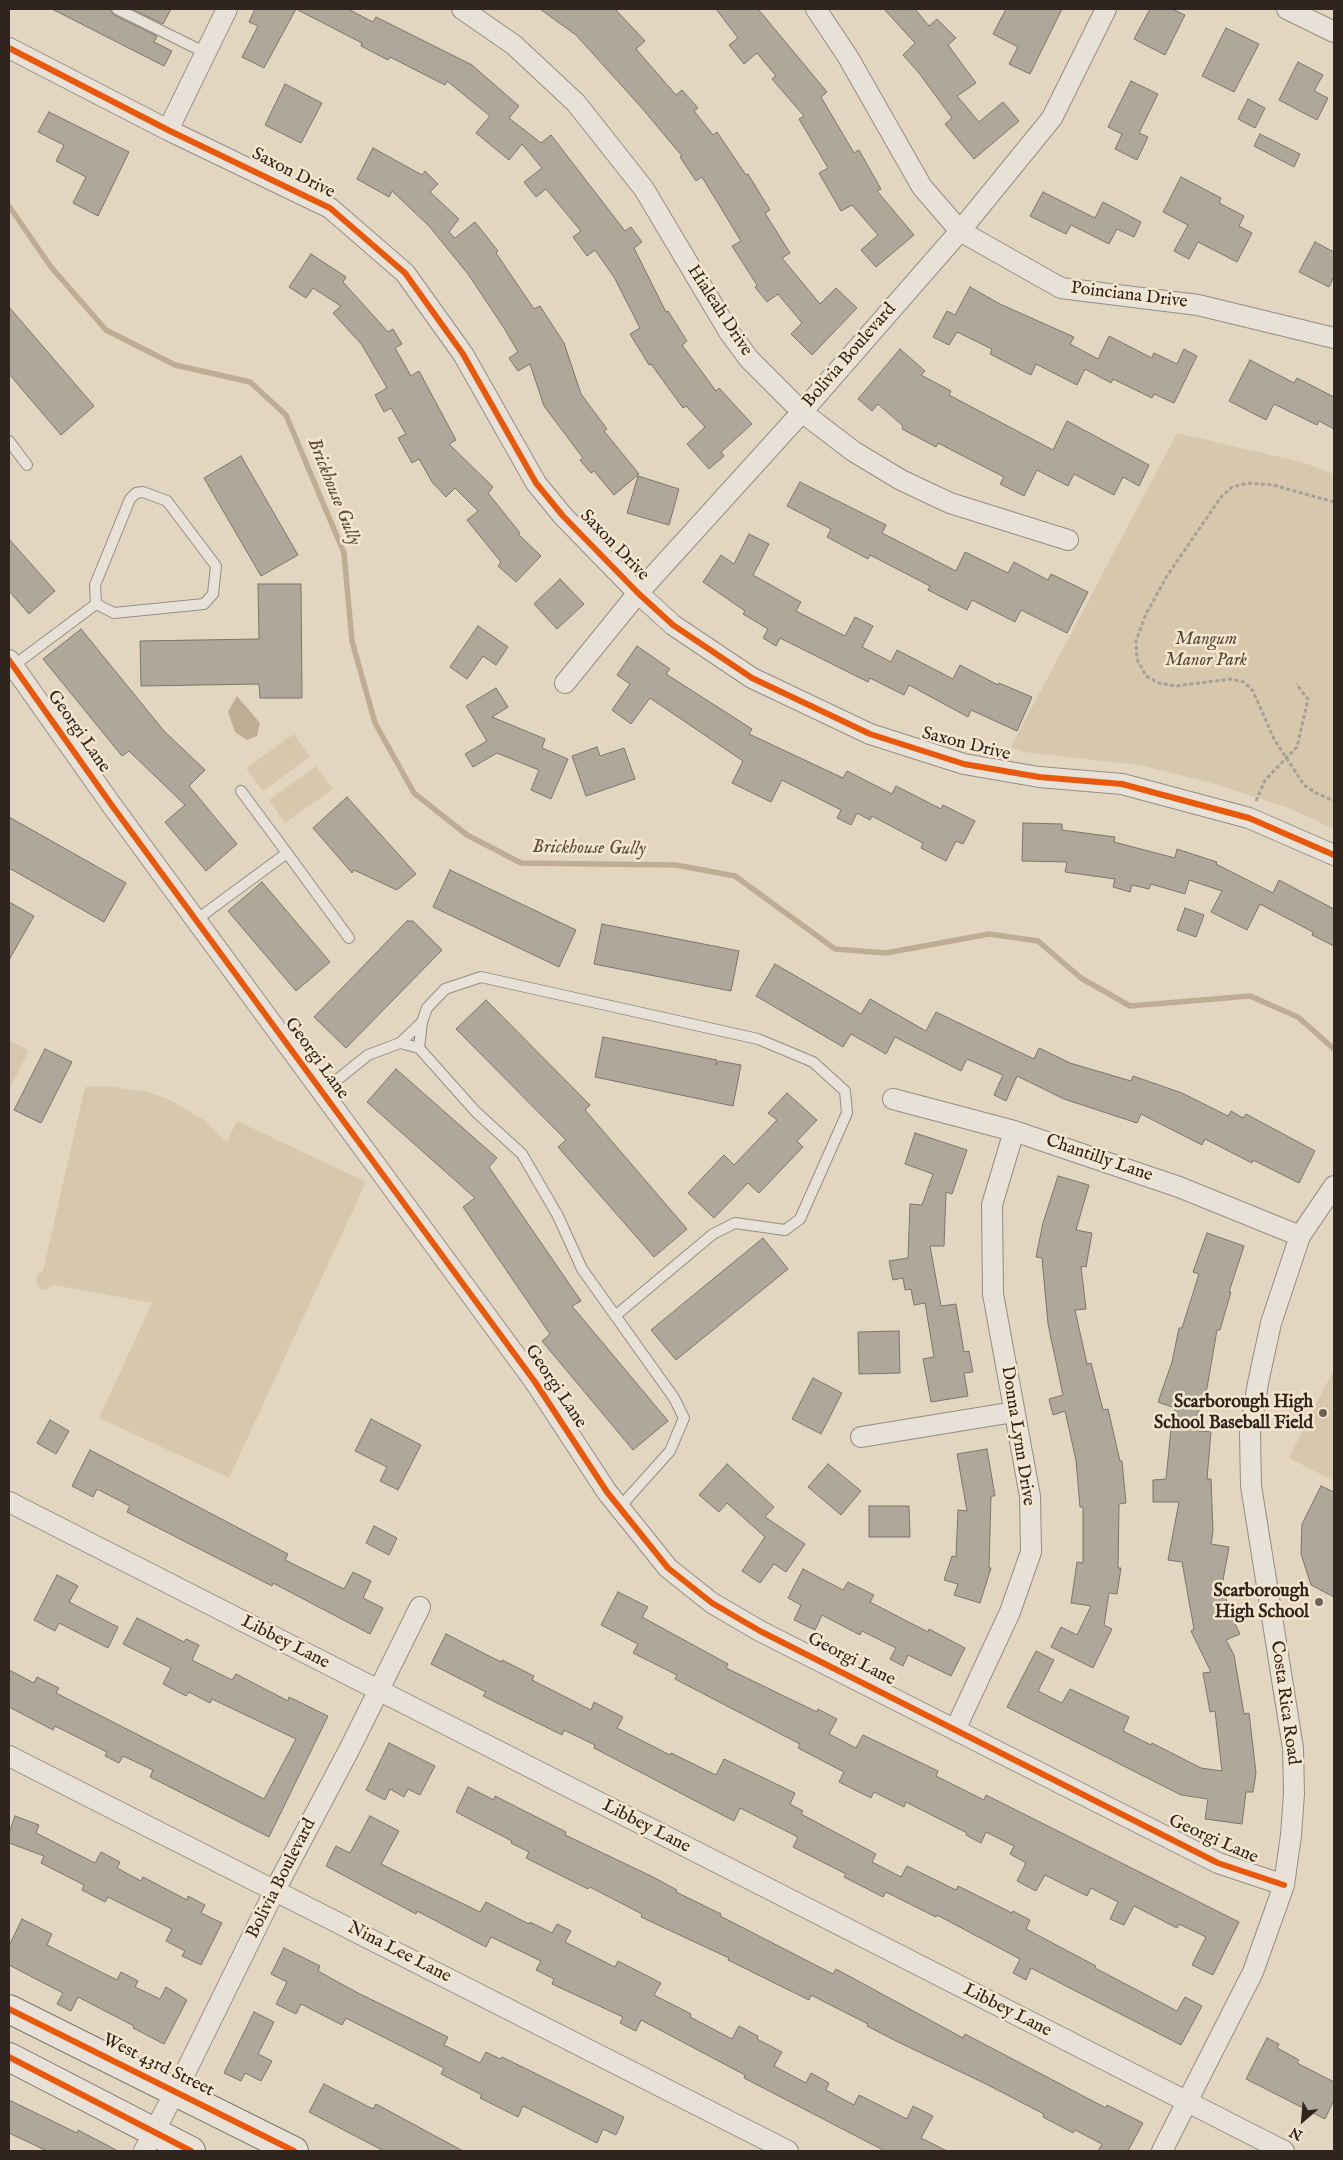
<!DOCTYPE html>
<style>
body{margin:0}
#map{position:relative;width:1343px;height:2160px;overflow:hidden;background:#e2d6c1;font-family:"IM FELL English",serif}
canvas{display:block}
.frame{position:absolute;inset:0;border:10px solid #2f241e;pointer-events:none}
.north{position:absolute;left:1278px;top:2095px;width:50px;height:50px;-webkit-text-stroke:4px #f5e6ce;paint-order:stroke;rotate:207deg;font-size:14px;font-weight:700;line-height:20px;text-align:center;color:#2f241e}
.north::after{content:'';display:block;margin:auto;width:18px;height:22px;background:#2f241e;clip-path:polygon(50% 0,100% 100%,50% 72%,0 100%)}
</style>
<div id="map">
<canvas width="1343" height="2160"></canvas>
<div class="frame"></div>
<div class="north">N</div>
</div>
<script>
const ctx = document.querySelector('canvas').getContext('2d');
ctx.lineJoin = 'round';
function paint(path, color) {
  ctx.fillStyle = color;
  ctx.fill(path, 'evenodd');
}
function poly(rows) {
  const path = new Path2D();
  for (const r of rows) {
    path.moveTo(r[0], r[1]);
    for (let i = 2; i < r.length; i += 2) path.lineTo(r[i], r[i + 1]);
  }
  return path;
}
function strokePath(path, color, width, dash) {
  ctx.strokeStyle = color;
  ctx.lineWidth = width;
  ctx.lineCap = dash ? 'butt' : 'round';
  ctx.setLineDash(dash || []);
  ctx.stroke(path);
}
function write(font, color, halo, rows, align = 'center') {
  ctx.font = font + ' "IM FELL English",serif';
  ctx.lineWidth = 5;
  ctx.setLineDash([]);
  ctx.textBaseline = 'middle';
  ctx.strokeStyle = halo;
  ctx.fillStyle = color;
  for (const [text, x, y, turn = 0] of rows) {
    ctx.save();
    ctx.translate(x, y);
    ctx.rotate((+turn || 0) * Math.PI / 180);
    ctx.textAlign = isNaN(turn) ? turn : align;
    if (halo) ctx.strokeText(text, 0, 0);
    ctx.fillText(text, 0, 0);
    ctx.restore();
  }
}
paint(poly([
 [1177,433,1305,463,1334,474,1334,829,1289,808,1211,783,1139,765,1024,752,1011,747],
 [294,734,310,757,263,791,246,768],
 [316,766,333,789,285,823,269,800],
 [9,1040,29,1050,9,1090],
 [106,1086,148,1092,168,1099,204,1120,227,1142,237,1121,366,1182,229,1478,99,1418,152,1303,54,1285,46,1290,41,1289,36,1282,36,1277,43,1271,85,1087],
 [1334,1369,1334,1481,1289,1458]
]), '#d7c7ac');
paint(poly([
 [237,696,260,723,257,736,247,740,235,732,228,712]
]), '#bead94');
strokePath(poly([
 [9,206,51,267,106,330,175,365,250,382,286,415,344,553,352,641,375,723,414,793,467,835,521,863,676,865,735,876,835,949,886,953,989,934,1038,941,1081,978,1130,1006,1250,996,1298,1017,1334,1049]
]), '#bead94', 5.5);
const building = poly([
 [52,9,110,9,114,15,157,36,154,42,172,51,164,66,52,9],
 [132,9,171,9,163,24,132,9],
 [255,9,348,9,373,22,376,17,472,65,519,106,509,118,541,143,551,135,625,231,631,227,642,242,634,248,666,312,668,311,687,341,682,345,716,391,719,388,752,424,721,452,724,456,709,469,687,444,705,427,686,406,683,408,651,364,649,365,630,334,640,328,614,277,595,250,587,256,573,237,581,231,546,189,536,197,524,182,542,168,522,144,509,160,476,133,490,116,447,81,445,85,390,57,388,60,361,46,362,43,296,9,264,68,242,57,258,26,249,22,255,9],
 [540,9,615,9,645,41,636,49,676,95,682,90,698,108,694,111,713,135,717,132,746,175,748,174,770,210,765,213,790,253,782,258,820,304,836,288,857,308,812,355,791,334,802,323,778,294,767,302,755,287,757,285,732,246,741,241,702,177,696,181,680,157,682,156,641,107,576,35,540,9],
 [716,9,758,9,827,92,821,97,854,153,859,150,881,189,877,191,914,235,876,267,861,250,878,235,852,205,841,211,819,173,828,168,799,119,804,116,772,79,776,76,757,53,744,64,729,45,738,38,716,9],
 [884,9,915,9,929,26,937,19,956,38,948,45,976,83,957,96,979,122,1003,102,1019,121,974,159,945,124,952,118,919,73,903,55,915,43,884,9],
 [1006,9,1062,9,1030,74,1009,64,1018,47,993,34,1006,9],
 [1150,9,1172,9,1185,15,1165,55,1134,39,1150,9],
 [1226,28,1259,44,1234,92,1202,76,1226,28],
 [1298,62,1323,75,1314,91,1328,98,1317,120,1279,100,1298,62],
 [1131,81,1158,94,1139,133,1148,137,1137,160,1115,149,1122,134,1108,127,1131,81],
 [285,84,322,103,301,143,265,125,285,84],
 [1248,99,1265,108,1255,128,1238,119,1248,99],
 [49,112,129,152,98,216,73,203,86,177,56,161,64,145,38,132,49,112],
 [1260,134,1300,154,1294,167,1254,146,1260,134],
 [373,148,422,175,425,171,438,184,430,192,459,219,449,232,455,238,475,222,498,251,496,253,534,309,540,306,564,343,581,394,607,429,604,431,639,474,614,495,594,471,591,473,580,460,583,458,544,406,530,364,518,371,509,358,518,352,504,328,468,274,429,226,392,191,389,197,357,179,373,148],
 [1181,177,1221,198,1219,203,1244,216,1239,226,1252,233,1237,262,1198,242,1189,259,1174,251,1188,225,1163,212,1181,177],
 [1043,192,1095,218,1103,202,1141,222,1134,237,1117,229,1109,244,1071,225,1066,234,1030,216,1043,192],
 [1315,242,1334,252,1334,276,1329,287,1299,272,1315,242],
 [311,254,346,277,343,282,388,332,393,329,402,344,395,348,411,376,419,371,456,440,449,444,493,487,488,493,520,533,518,534,541,556,516,582,498,566,501,562,467,520,478,511,455,488,446,497,432,482,419,459,412,463,398,438,406,434,391,408,384,412,375,395,387,388,362,345,333,313,341,306,313,288,306,298,289,287,311,254],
 [970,287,1000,304,1074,337,1070,344,1098,359,1109,336,1152,358,1154,353,1177,364,1184,349,1197,356,1174,403,1154,394,1152,398,1113,379,1111,383,1085,369,1077,385,1036,364,1031,375,990,354,992,349,957,332,949,345,933,337,947,311,955,315,970,287],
 [9,307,94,406,61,435,9,374,9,307],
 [900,349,925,371,921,375,951,391,949,395,1053,450,1067,421,1149,465,1139,486,1123,477,1114,495,1074,474,1068,486,1037,470,1024,496,1000,484,1004,477,938,443,936,447,902,429,903,426,878,404,872,411,858,399,900,349],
 [1250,360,1294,383,1297,378,1334,397,1334,429,1319,421,1317,425,1274,404,1266,420,1229,401,1250,360],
 [241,456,298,555,261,576,204,478,241,456],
 [638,476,679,489,669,525,627,513,638,476],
 [800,482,886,525,882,533,956,571,965,552,1008,573,1014,562,1048,580,1051,574,1088,592,1067,633,1021,610,1015,622,972,600,967,610,928,590,930,586,870,555,868,559,827,537,831,529,787,506,800,482],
 [749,534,769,544,753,575,801,602,796,611,845,636,855,617,873,626,862,647,891,662,897,650,953,679,960,665,998,685,999,683,1032,697,1017,731,971,710,968,717,909,685,904,695,870,678,868,682,780,638,776,646,763,638,768,629,743,614,745,611,703,582,721,555,734,564,749,534],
 [9,539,55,591,29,614,9,591,9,539],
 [560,579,584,604,557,629,534,604,560,579],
 [258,584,301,584,302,698,260,698,259,684,141,686,140,641,259,639,258,584],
 [478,626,508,647,496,665,483,656,467,679,450,667,478,626],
 [81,629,164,731,205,770,189,786,237,844,206,871,165,822,185,805,129,751,122,756,43,659,81,629],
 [637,646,670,669,666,674,752,729,749,734,843,778,847,771,892,794,896,786,941,809,943,805,975,821,963,844,956,841,946,861,921,848,923,843,872,816,870,820,857,813,851,825,837,818,841,810,782,780,771,802,732,783,743,761,650,698,631,724,612,710,630,684,617,675,637,646],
 [496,688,508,707,492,717,545,739,542,748,568,759,551,799,531,790,539,770,497,753,473,767,465,754,487,741,466,706,496,688],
 [597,747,600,756,624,748,635,779,586,796,572,756,597,747],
 [347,797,416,874,397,890,354,870,352,873,313,828,347,797],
 [9,817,126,883,104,922,9,868,9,817],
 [1023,823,1062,824,1062,830,1115,837,1114,842,1175,858,1177,849,1217,862,1216,864,1273,893,1279,880,1334,909,1334,946,1312,935,1313,932,1260,904,1247,930,1211,912,1222,891,1189,880,1185,894,1151,884,1149,889,1132,885,1130,892,1113,887,1115,879,1065,872,1067,862,1022,861,1023,823],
 [450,870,576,930,559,967,433,907,450,870],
 [262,882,330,962,296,991,228,911,262,882],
 [9,902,34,916,9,960,9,902],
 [1185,908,1204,915,1196,937,1177,930,1185,908],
 [407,921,413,921,442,950,346,1048,314,1017,407,921],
 [602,924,739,951,731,991,594,964,602,924],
 [775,964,861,1014,870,999,926,1031,936,1012,1034,1059,1039,1048,1070,1063,1131,1081,1133,1076,1182,1093,1228,1116,1231,1111,1243,1118,1246,1114,1315,1151,1299,1183,1253,1160,1252,1163,1205,1139,1202,1145,1141,1114,1137,1123,1064,1099,1017,1076,1006,1101,994,1095,1003,1075,967,1059,961,1071,895,1037,886,1054,851,1034,843,1047,756,996,775,964],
 [486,1000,590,1105,585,1110,687,1229,654,1257,558,1147,566,1140,456,1029,486,1000],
 [603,1037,717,1060,716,1065,719,1061,741,1065,733,1106,595,1077,603,1037],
 [45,1049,72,1062,41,1123,14,1110,45,1049],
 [396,1069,497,1158,489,1167,581,1301,572,1306,668,1421,633,1450,542,1341,550,1334,463,1207,475,1198,367,1102,396,1069],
 [787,1093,817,1120,797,1141,803,1147,759,1193,748,1183,714,1218,688,1193,724,1155,734,1165,777,1120,768,1113,787,1093],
 [915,1133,967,1150,952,1194,946,1192,944,1246,930,1246,941,1306,956,1304,964,1352,969,1351,973,1372,964,1373,968,1396,931,1402,923,1359,934,1357,925,1303,914,1305,911,1289,905,1290,903,1278,893,1280,889,1261,908,1258,910,1204,922,1205,933,1174,905,1164,915,1133],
 [1058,1176,1089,1185,1076,1230,1092,1233,1086,1267,1081,1266,1086,1309,1075,1310,1087,1364,1091,1363,1103,1410,1108,1409,1120,1461,1122,1461,1126,1503,1119,1504,1118,1568,1121,1568,1117,1594,1109,1593,1104,1625,1112,1629,1093,1668,1051,1647,1061,1627,1077,1635,1091,1606,1071,1603,1077,1562,1083,1563,1083,1507,1080,1507,1076,1460,1065,1411,1053,1415,1049,1399,1063,1395,1048,1324,1042,1258,1036,1257,1043,1223,1058,1176],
 [1207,1233,1244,1246,1229,1292,1231,1292,1220,1330,1217,1330,1207,1388,1192,1430,1211,1432,1207,1479,1211,1479,1213,1532,1211,1544,1229,1547,1223,1580,1228,1610,1240,1634,1226,1640,1234,1655,1244,1714,1249,1713,1256,1773,1253,1792,1246,1792,1242,1824,1205,1819,1208,1799,1181,1795,1007,1707,1036,1651,1054,1660,1038,1691,1062,1703,1070,1689,1129,1717,1123,1731,1151,1745,1152,1743,1201,1768,1222,1771,1215,1711,1210,1712,1203,1673,1211,1672,1191,1631,1194,1629,1182,1562,1168,1560,1179,1502,1153,1502,1153,1480,1166,1479,1172,1419,1175,1408,1158,1402,1172,1362,1179,1328,1182,1328,1199,1274,1193,1272,1207,1233],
 [763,1238,788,1269,676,1360,651,1330,763,1238],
 [899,1331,900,1373,859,1374,858,1332,899,1331],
 [813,1378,842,1393,821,1434,792,1419,813,1378],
 [371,1419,421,1445,398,1490,380,1481,387,1467,355,1451,371,1419],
 [50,1420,69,1431,56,1454,37,1443,50,1420],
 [987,1449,995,1496,991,1496,989,1568,991,1568,980,1603,954,1595,958,1584,944,1580,952,1556,956,1557,958,1510,967,1511,957,1454,987,1449],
 [90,1450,288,1554,285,1560,344,1589,353,1572,371,1581,363,1598,383,1608,370,1634,273,1583,272,1586,127,1512,130,1506,97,1489,93,1497,72,1486,90,1450],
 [727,1464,774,1507,765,1517,805,1544,786,1572,774,1564,760,1583,742,1571,765,1537,727,1503,719,1512,699,1495,727,1464],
 [828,1464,861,1491,841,1515,808,1487,828,1464],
 [1321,1486,1334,1492,1334,1597,1311,1585,1301,1554,1302,1524,1321,1486],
 [869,1506,909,1506,910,1537,869,1537,869,1506],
 [374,1526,397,1538,389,1555,366,1543,374,1526],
 [803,1569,843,1590,848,1582,874,1595,870,1602,928,1632,929,1629,965,1648,951,1676,908,1655,903,1666,890,1659,896,1648,862,1631,860,1635,822,1615,815,1630,794,1620,801,1605,788,1598,803,1569],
 [57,1575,78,1586,69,1602,118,1627,108,1648,59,1623,55,1631,34,1620,57,1575],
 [618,1592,648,1607,642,1617,728,1664,726,1668,817,1712,818,1709,837,1719,829,1734,856,1748,863,1735,938,1771,936,1776,984,1800,986,1795,1239,1922,1213,1975,1192,1965,1206,1937,1179,1924,1177,1928,1134,1906,1124,1925,1110,1919,1118,1902,1091,1888,1087,1896,1045,1875,1036,1891,1017,1881,1026,1863,1010,1854,1014,1846,986,1832,981,1843,966,1835,967,1833,906,1802,904,1807,874,1792,871,1798,839,1782,844,1772,798,1748,800,1744,675,1679,677,1675,633,1653,638,1644,601,1625,618,1592],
 [137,1618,184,1642,186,1639,199,1645,192,1660,232,1680,236,1674,288,1701,289,1697,328,1716,269,1837,150,1777,153,1770,123,1756,119,1763,105,1756,107,1752,55,1726,53,1730,9,1707,9,1670,34,1683,37,1677,59,1688,56,1693,264,1799,296,1739,212,1699,210,1703,189,1692,186,1696,163,1684,171,1668,123,1644,137,1618],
 [446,1634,501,1662,502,1660,534,1676,532,1680,591,1710,594,1702,623,1717,617,1728,670,1755,671,1753,716,1775,724,1759,795,1793,790,1804,803,1811,801,1814,876,1854,872,1862,901,1877,907,1866,956,1890,958,1886,1012,1913,1013,1911,1030,1920,1026,1929,1096,1966,1095,1968,1177,2011,1185,1997,1202,2006,1181,2045,1031,1968,1026,1980,1013,1973,1020,1959,937,1915,936,1917,886,1892,883,1897,844,1877,846,1874,793,1847,798,1837,740,1808,734,1821,594,1748,595,1745,564,1730,562,1735,483,1696,486,1692,431,1664,446,1634],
 [389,1743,435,1766,420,1795,408,1789,404,1797,390,1789,385,1800,366,1790,389,1743],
 [468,1787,494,1800,495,1796,566,1832,565,1835,653,1877,677,1890,676,1892,721,1914,720,1916,833,1974,836,1969,963,2038,965,2034,1106,2108,1107,2105,1143,2123,1128,2151,1098,2151,1102,2144,1075,2130,1073,2133,1043,2117,1044,2114,984,2083,896,2041,867,2026,868,2024,811,1995,809,2000,728,1960,729,1958,641,1917,642,1914,590,1887,588,1889,526,1858,529,1852,511,1843,512,1841,456,1812,468,1787],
 [15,1816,39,1825,36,1833,95,1863,101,1852,120,1862,117,1868,141,1881,143,1877,187,1900,188,1896,205,1905,201,1913,222,1923,201,1965,182,1956,185,1951,166,1941,172,1929,108,1897,105,1902,82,1890,84,1885,41,1863,44,1856,9,1843,9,1833,15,1816],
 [370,1816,399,1831,381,1864,480,1912,486,1902,529,1924,530,1922,552,1933,557,1924,571,1931,565,1942,615,1967,618,1961,661,1983,654,1995,691,2014,690,2017,732,2039,739,2026,758,2036,757,2039,782,2052,774,2066,806,2083,811,2073,829,2083,826,2090,854,2105,859,2095,907,2119,913,2106,933,2116,921,2138,947,2151,885,2151,744,2078,745,2075,641,2020,636,2031,620,2023,623,2017,552,1984,554,1979,536,1970,541,1961,491,1937,486,1947,417,1911,416,1914,326,1866,336,1846,350,1853,370,1816],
 [22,1919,52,1934,47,1945,117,1980,121,1972,138,1981,135,1987,160,1999,166,1987,187,2000,164,2044,133,2028,134,2026,78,1997,71,2011,57,2004,63,1993,9,1965,9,1946,22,1919],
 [284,1948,320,1966,318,1971,358,1993,448,2037,444,2045,480,2063,486,2052,500,2059,502,2057,624,2117,616,2135,603,2129,597,2143,523,2106,518,2117,480,2098,482,2095,441,2074,444,2068,346,2018,342,2025,301,2004,296,2014,276,2004,287,1982,271,1974,284,1948],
 [254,2012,274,2022,258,2054,272,2061,261,2081,245,2073,241,2081,224,2073,254,2012],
 [1267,2038,1279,2044,1277,2048,1299,2060,1297,2063,1334,2082,1334,2100,1325,2119,1246,2079,1267,2038],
 [324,2084,373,2109,376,2104,463,2151,384,2151,309,2112,324,2084],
 [9,2100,77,2133,78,2130,118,2151,47,2151,9,2133,9,2100]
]);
paint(building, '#afa799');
strokePath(building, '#7c756b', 1);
const lane = poly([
 [117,9,206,53],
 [9,441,27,465],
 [13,666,96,604,95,585,130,499,136,493,143,492,167,501,216,566,213,594,204,604,114,613,96,604],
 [241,791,287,853],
 [196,920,287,853,349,938],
 [400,1043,422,1022],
 [419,1048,422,1022,427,1008,445,989,481,977,758,1039,813,1062,845,1091,847,1113,800,1219,785,1230,735,1223,713,1234,615,1316],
 [322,1092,368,1055,400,1043,419,1048,476,1112,522,1154,558,1216,582,1269,674,1398,684,1418,670,1451,619,1508]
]);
const street = poly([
 [462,9,514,45,576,103,644,189,729,332,749,359,802,412,853,451,901,480,950,503,1068,540],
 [816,9,848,57,922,187,960,231,1061,288,1198,305,1334,338],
 [1287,9,1334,32],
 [9,48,168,130,330,208,405,273,463,354,536,483,563,516,638,593,673,625,752,678,870,734,964,764,1039,777,1122,784,1249,818,1334,855],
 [168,130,227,9],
 [9,660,113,807,535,1382,607,1492,668,1568,712,1603,760,1631,1218,1863,1284,1885],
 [565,683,638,593,802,412,960,231,1052,118,1106,9],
 [893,1099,1014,1131,1179,1187,1300,1236],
 [861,1437,1014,1412],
 [9,1502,1284,2151],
 [955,1730,1010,1612,1031,1552,1030,1496,993,1294,992,1205,1014,1131],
 [9,1756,788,2151],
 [144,2151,187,2069,275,1890,350,1748,420,1607],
 [1162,2151,1253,1972,1284,1885,1291,1835,1294,1794,1293,1748,1251,1486,1250,1433,1258,1383,1271,1323,1300,1236,1334,1186]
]);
const secondary = poly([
 [9,2009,294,2151],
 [9,2057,191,2151]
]);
strokePath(lane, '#958d81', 12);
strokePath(street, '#958d81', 22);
strokePath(secondary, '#7c756b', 30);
strokePath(poly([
 [1334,502,1273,485,1249,483,1232,487,1221,497,1167,576,1146,614,1136,641,1137,659,1146,676,1159,683,1176,686,1231,679,1244,682,1253,691,1274,739,1304,785,1316,793,1334,801],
 [1256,801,1265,780,1297,747,1308,699,1296,684]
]), '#a6a099', 3, [4, 2.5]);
strokePath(lane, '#e7e1d7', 10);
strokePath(street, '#e7e1d7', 20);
strokePath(secondary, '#e7e1d7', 28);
strokePath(poly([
 [9,48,168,130,330,208,405,273,463,354,536,483,563,516,638,593,673,625,752,678,870,734,964,764,1039,777,1122,784,1249,818,1334,855],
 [9,660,113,807,535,1382,607,1492,668,1568,712,1603,760,1631,1218,1863,1284,1885],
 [9,2009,294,2151],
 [9,2057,191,2151]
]), '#e8590c', 6);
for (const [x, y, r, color] of [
 [1323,1413,5,"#6e6257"],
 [1319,1602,5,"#6e6257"]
]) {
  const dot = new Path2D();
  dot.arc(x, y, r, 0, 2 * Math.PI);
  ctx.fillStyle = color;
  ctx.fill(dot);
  strokePath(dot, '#f5e6ce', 2);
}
write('18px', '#2f241e', '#f5e6ce', [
 ["Saxon Drive",293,174,27],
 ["Poinciana Drive",1129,296,7],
 ["Hialeah Drive",719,311,57],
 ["Bolivia Boulevard",850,356,-49],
 ["Saxon Drive",614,546,46],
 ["Georgi Lane",78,732,55],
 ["Saxon Drive",966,745,14],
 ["Georgi Lane",316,1059,54],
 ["Chantilly Lane",1099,1159,19],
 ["Georgi Lane",555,1387,56],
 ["Donna Lynn Drive",1017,1436,81],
 ["Libbey Lane",285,1643,27],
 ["Georgi Lane",851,1660,27],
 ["Costa Rica Road",1284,1703,82],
 ["Libbey Lane",646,1827,27],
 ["Georgi Lane",1213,1840,24],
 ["Bolivia Boulevard",282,1879,-63],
 ["Nina Lee Lane",399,1953,27],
 ["Libbey Lane",1007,2011,27],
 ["West 43rd Street",158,2066,26]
]);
write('italic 18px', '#574a3d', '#f5e6ce', [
 ["Mangum",1206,640],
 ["Manor Park",1206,661]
]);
write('bold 18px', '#2f241e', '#f5e6ce', [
 ["Scarborough High",1313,1403],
 ["School Baseball Field",1313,1424],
 ["Scarborough",1309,1592],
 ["High School",1309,1613]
], 'right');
write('italic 19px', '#5b4e41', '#f5e6ce', [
 ["Brickhouse Gully",333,492,68],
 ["Brickhouse Gully",589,849,1]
]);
</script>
